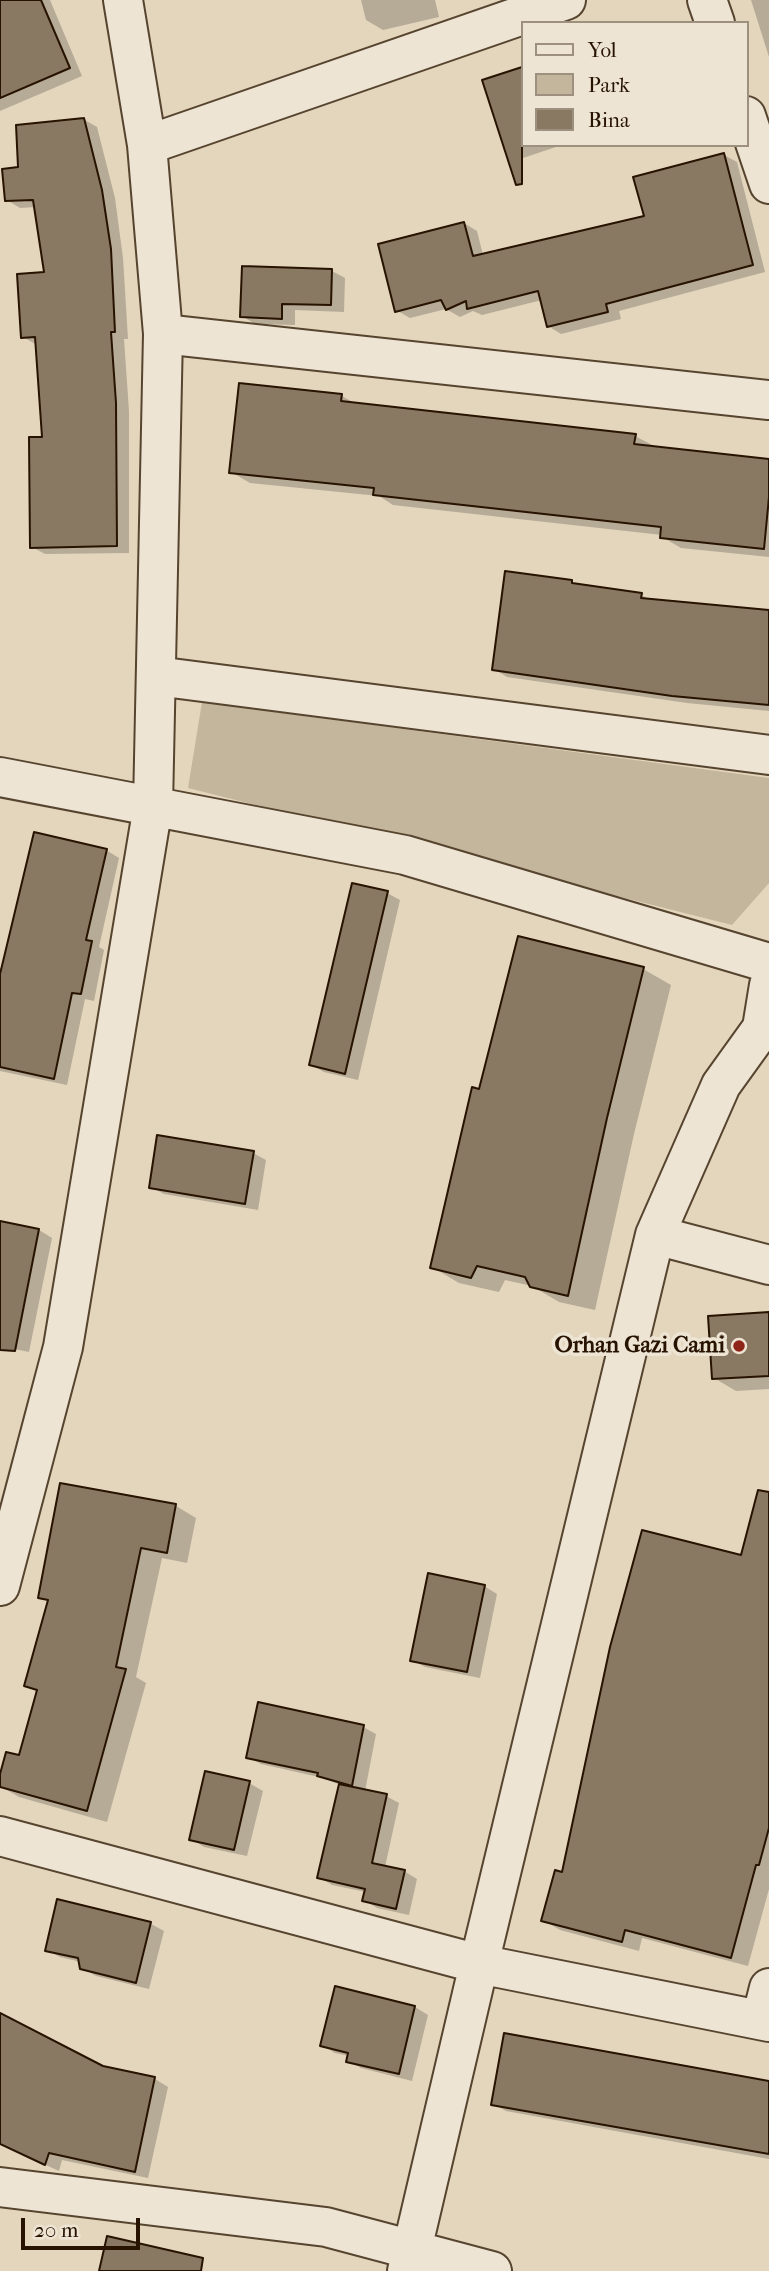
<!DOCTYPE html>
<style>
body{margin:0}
#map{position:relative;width:769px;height:2271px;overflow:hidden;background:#e4d6bd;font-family:"IM FELL French Canon",serif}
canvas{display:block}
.legend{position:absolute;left:521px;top:21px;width:228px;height:126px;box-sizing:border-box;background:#ede4d4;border:2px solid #9e907f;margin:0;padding:9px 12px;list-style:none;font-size:21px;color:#271300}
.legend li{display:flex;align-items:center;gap:14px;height:35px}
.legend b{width:35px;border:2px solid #9e907f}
.scale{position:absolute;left:21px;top:2218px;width:119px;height:32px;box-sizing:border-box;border:4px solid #271300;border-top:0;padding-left:9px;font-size:21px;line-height:24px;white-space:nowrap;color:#271300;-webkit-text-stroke:5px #ede4d4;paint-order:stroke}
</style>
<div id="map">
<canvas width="769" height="2271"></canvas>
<ul class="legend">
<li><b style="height:9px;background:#ede4d4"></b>Yol</li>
<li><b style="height:19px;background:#c4b59d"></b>Park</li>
<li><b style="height:19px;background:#897862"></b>Bina</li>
</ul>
<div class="scale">20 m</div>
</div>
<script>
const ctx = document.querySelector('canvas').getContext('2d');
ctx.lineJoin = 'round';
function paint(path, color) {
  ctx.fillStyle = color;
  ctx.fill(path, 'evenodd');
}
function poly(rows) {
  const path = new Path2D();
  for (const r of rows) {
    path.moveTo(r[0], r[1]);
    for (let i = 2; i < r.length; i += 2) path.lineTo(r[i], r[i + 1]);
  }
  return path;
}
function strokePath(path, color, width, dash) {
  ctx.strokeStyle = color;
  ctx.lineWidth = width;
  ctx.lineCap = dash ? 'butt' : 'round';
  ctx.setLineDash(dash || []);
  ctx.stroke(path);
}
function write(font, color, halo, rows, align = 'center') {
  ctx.font = font + ' "IM FELL French Canon",serif';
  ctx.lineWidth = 7;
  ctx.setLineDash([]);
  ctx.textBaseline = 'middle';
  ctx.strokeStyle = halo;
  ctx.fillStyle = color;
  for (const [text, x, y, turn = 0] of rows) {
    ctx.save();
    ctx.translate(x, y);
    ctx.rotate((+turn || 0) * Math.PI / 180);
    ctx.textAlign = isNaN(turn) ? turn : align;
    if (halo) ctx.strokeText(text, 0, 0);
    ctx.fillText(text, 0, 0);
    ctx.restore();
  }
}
paint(poly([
 [202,702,769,778,769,883,732,925,188,788]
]), '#c4b59d');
paint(poly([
 [0,0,50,0,82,76,0,111],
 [361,0,435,0,439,17,383,30,366,20],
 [751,0,769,0,769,57],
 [522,69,522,145,562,145,520,159,484,82],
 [83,119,97,127,115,198,123,258,128,339,124,339,129,411,129,553,45,554,32,547,44,439,37,345,23,337,46,274,36,207,20,208,7,200,19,169],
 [724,155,737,162,765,272,619,311,621,319,561,334,548,326,542,300,482,315,473,311,460,317,446,309,410,318,396,310,464,223,477,231,483,255,646,217],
 [332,271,345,278,344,312,295,310,295,325,255,324,242,316],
 [342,396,356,404,635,436,654,446,769,460,769,557,681,548,662,537,662,535,393,505,379,496,250,483,231,472],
 [571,582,579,586,641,595,651,600,769,612,769,711,687,703,507,677,494,669],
 [106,850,119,858,99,947,104,950,94,1001,85,999,67,1085,0,1071,0,968,3,969],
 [387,893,400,900,358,1080,324,1072,311,1065],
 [643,969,671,985,634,1134,595,1310,559,1302,532,1286,505,1280,499,1292,459,1283,432,1267,481,1091],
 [253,1153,266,1160,258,1210,164,1194,151,1187],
 [0,1223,39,1230,52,1238,29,1352,0,1346],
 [769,1314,769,1389,736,1391,714,1378],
 [61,1485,176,1506,196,1518,187,1563,162,1558,136,1677,146,1683,107,1822,19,1797,0,1786,0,1780,20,1758,39,1692,26,1685,49,1602,40,1597],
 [769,1522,769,1889,748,1966,642,1938,639,1951,560,1930,543,1920,564,1874,742,1558],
 [484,1586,497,1594,480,1678,425,1667,412,1660],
 [363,1727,376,1734,365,1791,386,1796,399,1803,385,1867,404,1871,417,1879,409,1915,377,1908,364,1900,366,1892,332,1885,319,1877,340,1785,323,1778,261,1764,248,1757],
 [249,1783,263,1791,247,1856,204,1847,191,1839],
 [58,1901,151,1924,164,1931,149,1989,96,1976,82,1968,81,1962,60,1957,47,1950],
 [415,2007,428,2015,412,2081,361,2068,348,2061,349,2056,335,2053,322,2045],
 [0,2034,103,2068,155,2079,168,2087,148,2178,62,2160,59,2171,0,2144],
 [769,2082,769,2159,506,2111,493,2104]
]), '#0003');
const building = poly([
 [0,0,41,0,70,68,0,98,0,0],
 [522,67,522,184,516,185,482,80,522,67],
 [84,118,102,190,111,249,115,332,111,332,116,403,117,546,30,548,29,437,42,437,35,337,21,338,17,274,44,272,33,200,5,201,2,169,18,167,16,125,84,118],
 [724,153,753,265,606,304,608,312,547,327,538,291,467,309,466,301,446,310,441,300,395,312,378,244,464,222,473,256,644,216,633,177,724,153],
 [242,266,332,269,331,305,282,304,282,319,240,317,242,266],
 [239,383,342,394,341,401,636,434,634,444,769,459,769,497,764,549,660,538,661,527,373,495,374,488,229,473,239,383],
 [505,571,572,580,572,583,642,593,641,598,769,610,769,705,672,696,492,670,505,571],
 [34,832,107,849,86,940,92,941,81,994,72,993,54,1079,0,1067,0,974,34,832],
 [352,883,388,891,345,1074,309,1065,352,883],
 [518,936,644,967,607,1118,568,1296,530,1287,525,1277,477,1266,471,1278,430,1268,472,1087,479,1089,518,936],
 [157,1135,254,1151,245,1204,149,1188,157,1135],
 [0,1221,39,1229,15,1351,0,1350,0,1221],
 [769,1312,769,1376,712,1379,708,1316,769,1312],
 [60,1483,176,1504,167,1553,141,1548,116,1667,126,1669,87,1811,0,1787,0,1774,6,1752,19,1755,37,1690,24,1686,48,1600,38,1598,60,1483],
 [758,1490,769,1492,769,1828,759,1865,756,1865,731,1958,625,1930,622,1942,541,1921,555,1870,562,1872,610,1647,642,1530,741,1555,758,1490],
 [428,1573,485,1585,467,1672,410,1661,428,1573],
 [258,1702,364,1725,352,1786,317,1776,318,1773,246,1758,258,1702],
 [205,1771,250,1781,234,1850,189,1840,205,1771],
 [339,1784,387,1794,372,1863,405,1870,396,1909,362,1901,365,1889,317,1878,339,1784],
 [57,1899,151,1922,136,1983,80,1969,78,1958,45,1951,57,1899],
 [335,1986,415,2006,399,2074,346,2062,348,2053,320,2046,335,1986],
 [0,2013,103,2066,155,2077,135,2172,49,2153,45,2165,0,2144,0,2013],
 [504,2033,769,2081,769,2154,491,2105,504,2033],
 [107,2236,203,2258,201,2271,99,2271,107,2236]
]);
paint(building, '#897862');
strokePath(building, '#271300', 2);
const minor = poly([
 [707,0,715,23],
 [746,116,769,184],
 [147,145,566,0],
 [163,334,769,400],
 [156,676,769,755],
 [0,777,405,855,769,963],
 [655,1235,769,1265],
 [0,1586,63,1347,153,806,163,334,147,145,123,0],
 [0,1836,479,1964,769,2022],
 [761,2020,769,1988],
 [0,2187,326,2227,492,2271],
 [407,2271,479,1964,655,1235,721,1085,762,1028,769,985]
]);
strokePath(minor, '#56442f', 42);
strokePath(minor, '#ede4d4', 38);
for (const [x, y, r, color] of [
 [739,1346,7,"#8f2418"]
]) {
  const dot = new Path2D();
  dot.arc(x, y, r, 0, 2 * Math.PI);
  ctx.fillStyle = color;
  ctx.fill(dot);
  strokePath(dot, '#ede4d4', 2.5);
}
write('bold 23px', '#271300', '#ede4d4', [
 ["Orhan Gazi Cami",725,1346]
], 'right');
</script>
